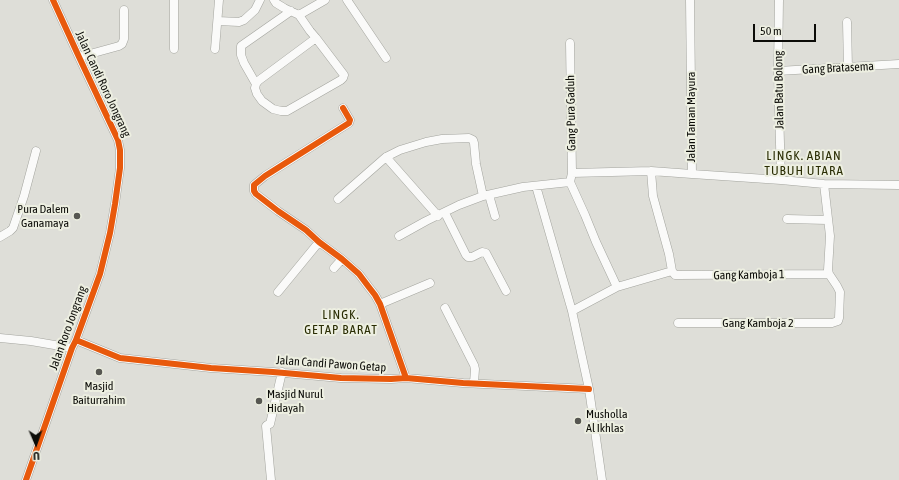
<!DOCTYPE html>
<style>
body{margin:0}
#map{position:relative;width:899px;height:480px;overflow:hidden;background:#deded8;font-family:"Asap Condensed",sans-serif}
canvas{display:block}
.north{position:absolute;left:16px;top:424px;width:40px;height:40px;-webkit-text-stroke:3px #edefe1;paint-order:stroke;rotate:178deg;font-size:11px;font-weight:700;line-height:16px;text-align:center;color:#0c0c08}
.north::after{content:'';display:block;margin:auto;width:14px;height:18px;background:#0c0c08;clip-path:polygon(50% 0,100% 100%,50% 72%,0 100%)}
.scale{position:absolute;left:753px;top:24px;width:63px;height:18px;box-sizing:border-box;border:2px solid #0c0c08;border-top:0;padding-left:5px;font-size:12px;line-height:14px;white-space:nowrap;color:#0c0c08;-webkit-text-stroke:3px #edefe1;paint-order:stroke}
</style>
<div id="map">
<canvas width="899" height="480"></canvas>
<div class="north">U</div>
<div class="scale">50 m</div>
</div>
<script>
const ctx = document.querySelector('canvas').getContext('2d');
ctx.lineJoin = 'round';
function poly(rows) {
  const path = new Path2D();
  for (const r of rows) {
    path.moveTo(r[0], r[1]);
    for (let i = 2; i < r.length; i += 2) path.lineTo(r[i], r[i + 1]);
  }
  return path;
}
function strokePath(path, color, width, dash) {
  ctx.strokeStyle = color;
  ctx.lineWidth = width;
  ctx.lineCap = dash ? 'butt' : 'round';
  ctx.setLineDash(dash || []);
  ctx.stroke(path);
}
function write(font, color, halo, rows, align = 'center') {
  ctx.font = font + ' "Asap Condensed",sans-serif';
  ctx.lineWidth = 4;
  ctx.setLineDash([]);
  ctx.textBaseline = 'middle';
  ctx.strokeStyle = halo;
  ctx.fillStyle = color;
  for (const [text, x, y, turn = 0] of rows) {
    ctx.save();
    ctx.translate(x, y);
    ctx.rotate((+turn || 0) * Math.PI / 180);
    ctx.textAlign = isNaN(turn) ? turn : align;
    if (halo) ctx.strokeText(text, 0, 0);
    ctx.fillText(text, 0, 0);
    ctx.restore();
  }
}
const street = poly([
 [174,0,174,49],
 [274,0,276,3,284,8,299,15,310,31,316,38,344,75,343,78,341,80,287,111,281,111,273,109,262,101,257,94,255,88,256,84,258,81,316,38],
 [347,0,386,58],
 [690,0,692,174,781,180,824,184,899,185],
 [779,0,778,71,781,180],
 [299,15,325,0],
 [218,21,239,22,244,20,255,10,260,0],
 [847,22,848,68],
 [570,43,572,173,570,182],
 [215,49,219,0],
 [79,57,119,46,122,44,124,39,124,10],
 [778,71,899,64],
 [256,84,244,63,241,55,241,46,291,11],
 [343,108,350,120,349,123,265,176,254,185,254,191,256,194,278,211,306,230,319,242,342,259,359,274,368,286,375,295,380,304,406,378],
 [386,157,400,150,426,142,442,139,469,138,473,140,474,143,476,164,483,196],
 [651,171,653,196,669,254,672,271],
 [572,173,651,171,692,174],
 [570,182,585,215,596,242,617,287,572,311,589,389,602,480],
 [536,186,572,311],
 [489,195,495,216],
 [338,199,386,157,438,216],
 [445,213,466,255,468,257,472,257,482,252,486,253,506,291],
 [787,219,827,220],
 [399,236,426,221,459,205,483,196,523,187,570,182],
 [0,237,10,231,13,228,24,196,36,151],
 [334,268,342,259],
 [672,271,675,275,678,275,829,274],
 [617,287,672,271],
 [278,292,319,242],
 [380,304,430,283],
 [445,308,474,365,475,369,474,383],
 [678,323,832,323,838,321,839,318,840,292,837,286,829,274,828,270,830,236,824,184],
 [0,338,31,341,72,348],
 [76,340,120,358,211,368,273,372,341,378,391,379,406,378,463,383,589,389],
 [26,480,72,348,76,340,100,274,110,233,115,204,120,168,120,150,118,140,79,57,53,0],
 [271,480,266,426,267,425,270,424,282,372]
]);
strokePath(street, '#a3a49e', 9);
strokePath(street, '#fafaf9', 8);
strokePath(poly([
 [343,108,350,120,349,123,265,176,254,185,254,191,256,194,278,211,306,230,319,242,342,259,359,274,368,286,375,295,380,304,406,378],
 [76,340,120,358,211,368,273,372,341,378,391,379,406,378,463,383,589,389],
 [26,480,72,348,76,340,100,274,110,233,115,204,120,168,120,150,118,140,79,57,53,0]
]), '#e8590c', 6);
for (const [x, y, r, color] of [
 [77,216,4,"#565651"],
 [99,372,4,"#565651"],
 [259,401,4,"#565651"],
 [578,421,4,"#565651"]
]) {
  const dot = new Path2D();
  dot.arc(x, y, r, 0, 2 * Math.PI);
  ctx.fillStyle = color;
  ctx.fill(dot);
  strokePath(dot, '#edefe1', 1.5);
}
write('12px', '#0c0c08', '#edefe1', [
 ["Gang Bratasema",838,68,-3],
 ["Jalan Candi Roro Jongrang",103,84,65],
 ["Jalan Batu Bolong",779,90,-91],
 ["Gang Pura Gaduh",571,113,-91],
 ["Jalan Taman Mayura",691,117,-90],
 ["Gang Kamboja 1",749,275,-1],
 ["Gang Kamboja 2",758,323],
 ["Jalan Roro Jongrang",68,328,-70],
 ["Jalan Candi Pawon Getap",331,364,4]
]);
write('12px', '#0c0c08', '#edefe1', [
 ["Pura Dalem",69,209,"right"],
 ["Ganamaya",69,223,"right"],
 ["Masjid",99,386,"center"],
 ["Baiturrahim",99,400,"center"],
 ["Masjid Nurul",267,394],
 ["Hidayah",267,408],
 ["Musholla",586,414],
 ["Al Ikhlas",586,428]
], 'left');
ctx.letterSpacing = '1px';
write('13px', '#2a2d04', '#edefe1', [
 ["LINGK. ABIAN",804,156],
 ["TUBUH UTARA",804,171],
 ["LINGK.",341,315],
 ["GETAP BARAT",341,330]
]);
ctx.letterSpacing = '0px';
</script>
